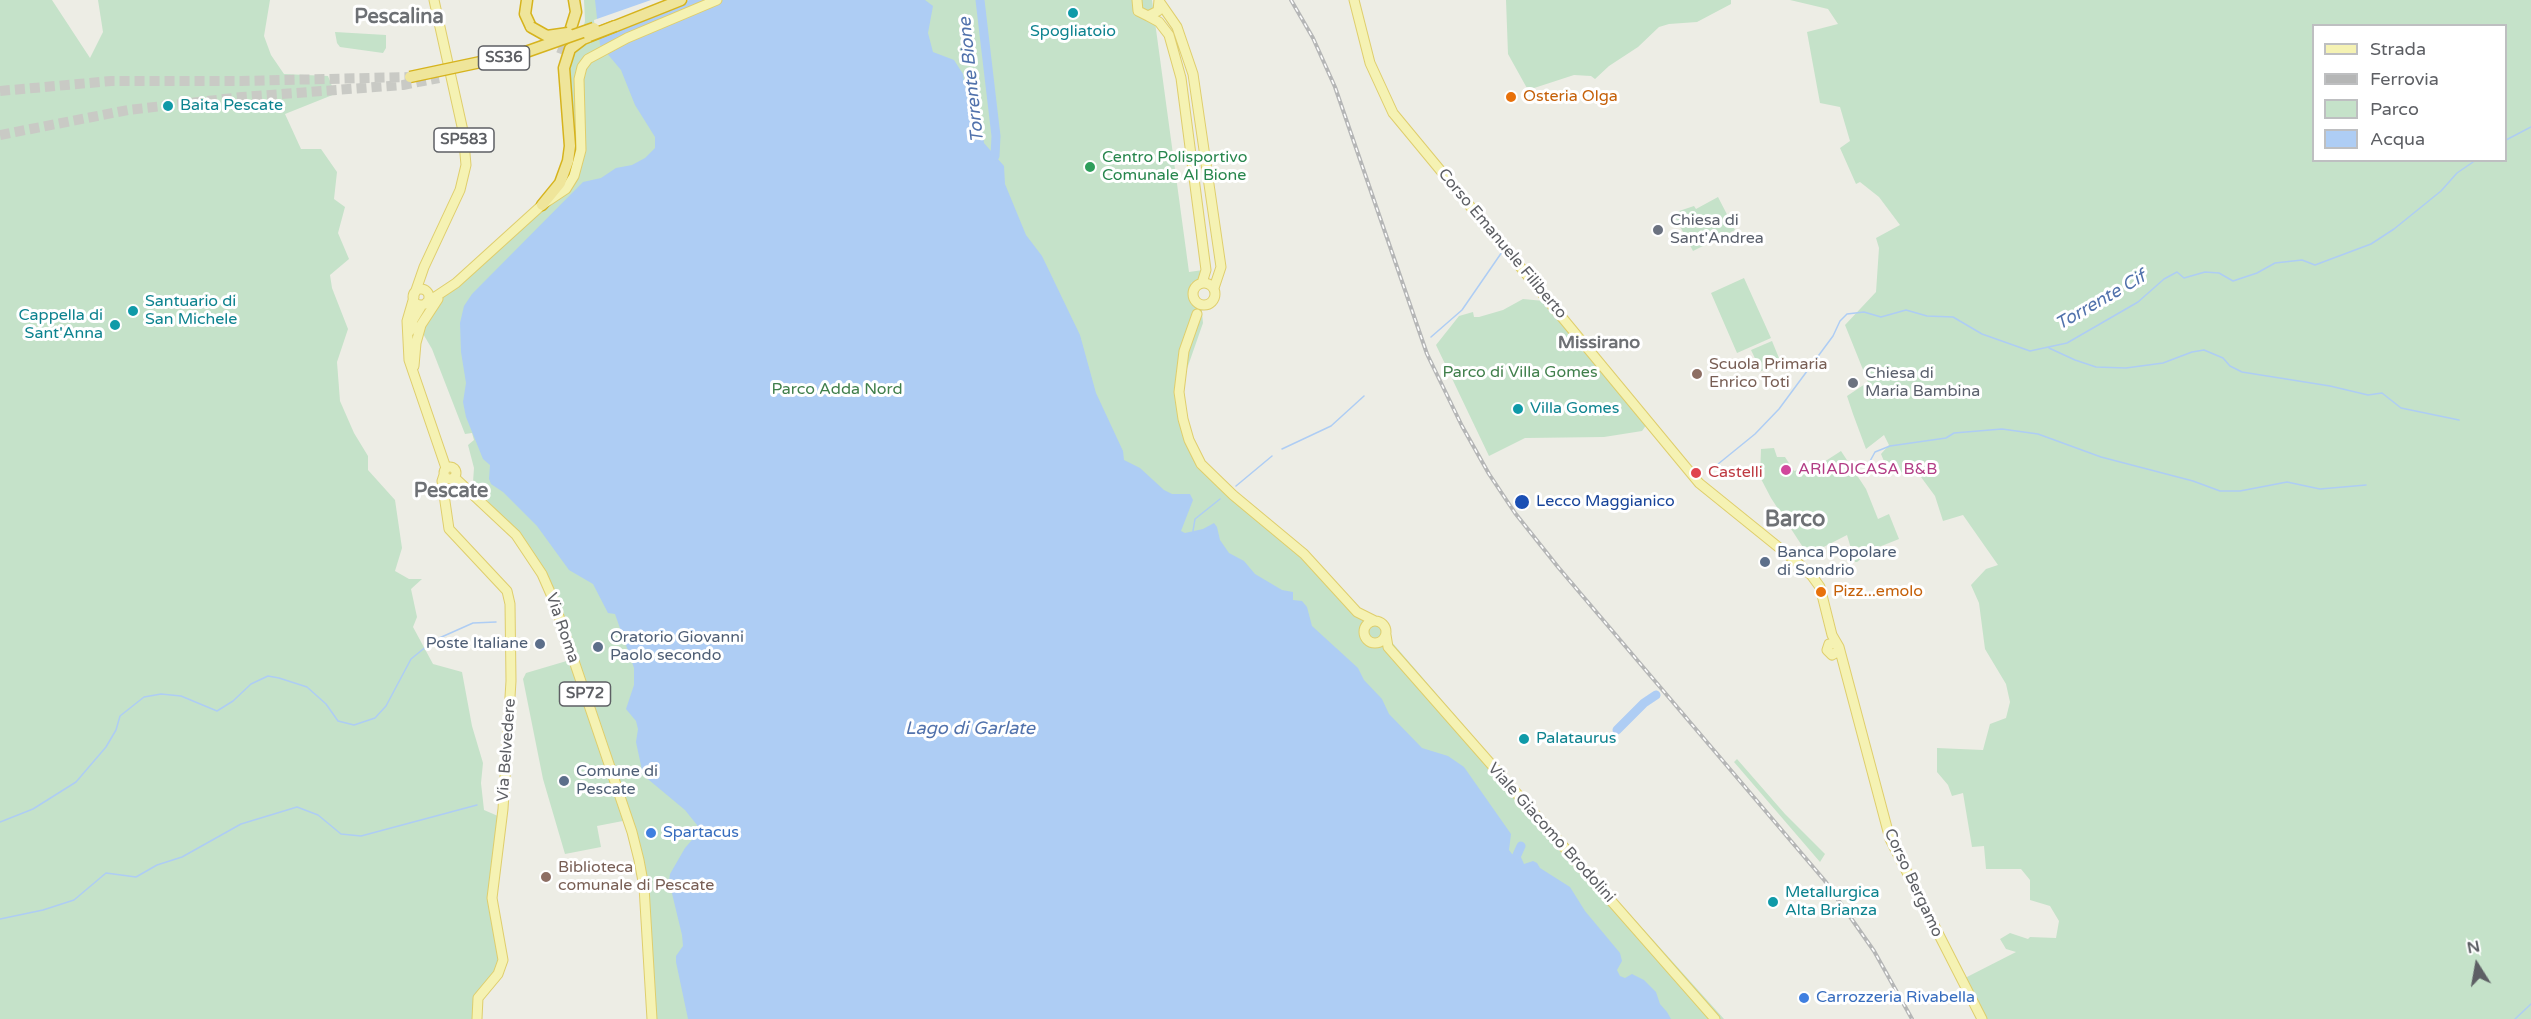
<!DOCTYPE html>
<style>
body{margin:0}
#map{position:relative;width:2531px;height:1019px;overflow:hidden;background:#edede5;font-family:"Varela Round",sans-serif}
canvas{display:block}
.legend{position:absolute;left:2312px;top:24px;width:195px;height:138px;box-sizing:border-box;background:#fff;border:2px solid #bebfc1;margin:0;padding:8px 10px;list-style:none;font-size:18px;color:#5d5f64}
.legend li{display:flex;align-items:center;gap:12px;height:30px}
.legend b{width:30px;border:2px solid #bebfc1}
.north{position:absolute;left:2447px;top:935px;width:60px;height:60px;-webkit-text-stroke:4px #fff;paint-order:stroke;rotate:349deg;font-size:16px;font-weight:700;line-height:24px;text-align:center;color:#5d5f64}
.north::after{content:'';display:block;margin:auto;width:21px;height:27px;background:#5d5f64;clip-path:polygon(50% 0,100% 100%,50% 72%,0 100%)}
</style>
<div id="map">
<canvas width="2531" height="1019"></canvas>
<ul class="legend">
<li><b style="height:8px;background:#f5f2b3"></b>Strada</li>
<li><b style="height:8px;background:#b5b6b6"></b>Ferrovia</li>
<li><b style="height:16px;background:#c5e2c9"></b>Parco</li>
<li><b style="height:16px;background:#aecdf4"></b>Acqua</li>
</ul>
<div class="north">N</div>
</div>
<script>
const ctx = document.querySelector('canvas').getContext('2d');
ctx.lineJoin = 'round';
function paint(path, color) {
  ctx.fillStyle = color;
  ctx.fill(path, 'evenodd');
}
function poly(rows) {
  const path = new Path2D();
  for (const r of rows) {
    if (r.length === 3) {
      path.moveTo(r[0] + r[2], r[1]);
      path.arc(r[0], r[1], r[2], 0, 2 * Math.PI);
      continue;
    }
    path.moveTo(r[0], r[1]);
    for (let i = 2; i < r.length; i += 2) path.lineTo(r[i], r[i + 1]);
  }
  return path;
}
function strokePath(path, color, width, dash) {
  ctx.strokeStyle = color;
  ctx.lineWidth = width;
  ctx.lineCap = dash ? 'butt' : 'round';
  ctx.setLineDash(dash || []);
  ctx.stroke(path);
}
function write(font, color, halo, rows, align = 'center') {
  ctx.font = font + ' "Varela Round",sans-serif';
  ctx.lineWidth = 6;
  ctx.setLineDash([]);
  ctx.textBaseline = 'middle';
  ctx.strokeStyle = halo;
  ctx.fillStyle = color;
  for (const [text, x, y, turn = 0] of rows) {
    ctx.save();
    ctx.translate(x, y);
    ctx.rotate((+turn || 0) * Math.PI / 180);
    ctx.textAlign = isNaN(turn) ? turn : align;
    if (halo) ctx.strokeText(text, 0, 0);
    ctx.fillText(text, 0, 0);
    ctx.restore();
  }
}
paint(poly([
 [0,0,52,0,90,58,103,32,98,0,270,0,264,36,271,55,284,74,328,76,335,94,285,114,301,149,321,149,337,172,334,199,345,207,338,233,349,259,330,275,332,288,348,329,337,362,340,401,354,433,368,456,368,470,395,500,402,548,395,571,409,579,422,579,411,589,417,617,413,627,433,664,462,672,472,726,483,763,481,783,484,810,498,816,494,867,503,968,483,994,477,1019,0,1019],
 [584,0,1152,0,1189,272,1203,270,1199,280,1191,283,1201,303,1203,323,1181,386,1184,410,1199,457,1365,616,1379,617,1390,640,1549,824,1724,1019,654,1019,645,878,628,820,597,826,601,847,565,854,543,779,523,679,526,673,570,660,534,554,493,508,473,482,474,468,468,445,474,440,472,433,465,434,432,349,422,332,427,317,448,292,508,235,569,170,567,65,580,41,585,21],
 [1506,0,1731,0,1731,4,1697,22,1669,24,1659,27,1638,47,1609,66,1595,79,1591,76,1574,75,1528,90,1508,54],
 [1790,0,2531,0,2531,1019,1985,1019,1965,978,2016,952,2006,949,2000,939,2010,933,2028,939,2030,937,2056,938,2059,921,2050,906,2030,900,2030,880,2021,869,1986,869,1984,846,1972,847,1963,793,1952,796,1948,785,1937,772,1937,748,1983,750,1990,724,2006,718,2010,702,2006,684,1985,649,1979,603,1971,585,1986,569,1998,565,1963,515,1943,521,1935,496,1918,473,1908,471,1894,474,1886,466,1881,454,1889,445,1884,435,1866,449,1853,414,1847,396,1868,382,1845,325,1876,292,1879,248,1876,238,1900,225,1879,197,1860,182,1856,184,1840,148,1850,141,1840,107,1820,103,1807,32,1838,24,1828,9],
 [2314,26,2506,26,2506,160,2314,160],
 [335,32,386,35,386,48,383,53,340,47,337,43],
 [1718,197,1735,230,1693,251,1673,213,1694,206,1696,209],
 [1744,278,1771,338,1737,353,1711,293],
 [1523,299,1544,301,1647,424,1642,431,1604,437,1525,438,1489,456,1436,345,1459,316,1473,312,1474,317,1479,317,1503,310],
 [1772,341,1781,363,1761,371,1751,350],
 [1774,448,1777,457,1785,457,1794,471,1824,462,1841,451,1866,489,1878,519,1889,514,1899,539,1874,549,1857,562,1855,562,1847,535,1808,555,1771,498,1760,477,1761,449],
 [1737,759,1785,814,1825,854,1820,862,1734,762]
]), '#c5e2c9');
paint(poly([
 [595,0,925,0,933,6,928,33,933,52,954,60,963,74,965,86,972,90,978,102,979,125,982,128,984,143,1004,166,1005,184,1026,235,1042,256,1080,335,1096,393,1123,451,1124,460,1140,468,1164,490,1172,494,1190,494,1193,500,1181,531,1185,533,1203,529,1214,523,1217,527,1220,540,1229,553,1244,561,1255,574,1282,590,1293,592,1293,600,1302,601,1307,607,1312,626,1358,668,1364,680,1382,699,1389,714,1422,748,1448,756,1464,767,1511,834,1509,850,1512,854,1520,855,1524,864,1533,861,1537,863,1540,868,1570,887,1585,911,1620,953,1622,961,1617,970,1620,976,1625,978,1632,974,1644,980,1656,992,1660,1004,1667,1012,1671,1019,688,1019,676,962,676,956,683,946,682,935,669,881,670,874,685,848,698,833,697,825,685,810,643,775,636,742,638,729,636,721,626,709,634,685,634,668,615,614,608,613,593,584,569,570,537,526,503,492,491,484,489,479,490,465,483,459,466,417,463,402,466,383,461,352,460,323,464,306,472,294,583,182,601,178,616,168,632,165,645,158,655,148,655,137,635,105,621,70,600,45]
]), '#aecdf4');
paint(poly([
 [651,0,689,0,625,24,596,38,594,20]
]), '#edede5');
strokePath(poly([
 [2506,140,2531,127],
 [1431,337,1462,310,1502,252],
 [2049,348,2075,360,2096,367,2126,368,2163,363,2192,352,2204,350,2223,358,2230,366,2242,372,2330,386,2368,395,2382,393,2401,408,2459,420],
 [1282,449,1331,426,1364,396],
 [1869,463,1875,452,1890,446,1946,438,1954,433,2002,429,2038,434,2101,457,2193,481,2220,491,2240,491,2287,482,2320,489,2366,485],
 [1707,473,1755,434,1779,409,1833,336,1840,321,1847,314,1864,312,1881,317,1906,310,1927,316,1953,317,1982,334,2030,351,2067,343,2138,302,2164,279,2177,272,2184,278,2205,272,2219,273,2233,281,2257,273,2275,263,2302,260,2315,265,2371,244,2394,229,2441,191,2457,173,2476,160],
 [1236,486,1272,456],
 [1193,531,1195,519,1220,499],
 [0,822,33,809,76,782,106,747,116,730,120,716,144,697,161,694,181,696,217,711,233,701,251,684,268,676,279,678,307,687,326,704,338,721,354,725,375,718,386,706,411,659,422,650,437,639,473,623,496,622],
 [0,919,43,910,74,900,106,873,136,877,157,865,182,857,241,824,297,807,318,815,341,834,361,836,477,805],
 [2515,1019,2531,1004]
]), '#aecdf4', 1.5);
strokePath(poly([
 [980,0,996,136,995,156],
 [1617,730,1644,703,1656,695],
 [1517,855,1521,846]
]), '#aecdf4', 9);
strokePath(poly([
 [561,54,570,31],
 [0,91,111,81,241,81,410,77],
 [0,135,128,110,242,97,403,85,439,78]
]), '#c9cac5', 10, [10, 5]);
const major = poly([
 [1137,0,1138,11,1148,16,1158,11,1159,0],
 [1354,0,1370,63,1393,113,1699,483,1798,563,1812,576,1820,587,1832,635,1839,647,1890,839,1982,1019],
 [1159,1,1177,27,1193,74,1221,267,1214,288],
 [1148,16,1159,22,1169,35,1181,78,1206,270,1202,283],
 [1204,294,11],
 [421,297,8],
 [415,293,424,267,460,190,466,165,463,131,434,0],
 [414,297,407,321,409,360,446,468],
 [426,303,456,283,542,205,566,189,574,176,581,150,579,79,582,67,588,59,627,38,717,0],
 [1197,314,1184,351,1179,392,1183,419,1189,440,1201,464,1233,495,1304,554,1357,612,1375,621],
 [410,331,413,320,422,305],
 [414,366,416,343,421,325,438,299],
 [450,473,6],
 [444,475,442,481,449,529,507,591,510,604,511,681,503,809,492,898,503,960,498,974,478,998,477,1019],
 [454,477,516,535,542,574,553,599,632,832,639,860,644,887,652,1019],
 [1375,632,11],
 [1386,635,1388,647,1715,1019],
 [1836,644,1829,644,1827,650,1832,655,1839,651]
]);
const highway = poly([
 [527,0,525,14,531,27],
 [571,28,576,12,574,0],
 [542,205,560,183,568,161,570,146,564,68,570,49,583,39,681,0]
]);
strokePath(major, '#dfce6c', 11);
strokePath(highway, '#d6b31d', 13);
strokePath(major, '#f5f2b3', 9);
strokePath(highway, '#efe59a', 10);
const rail = poly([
 [1291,0,1313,38,1335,87,1427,354,1462,426,1489,474,1515,513,1558,567,1825,881,1874,951,1912,1019]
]);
strokePath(rail, '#b5b6b6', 4);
strokePath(rail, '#fff', 1.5, [4.5]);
const highwayBridge = poly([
 [531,27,547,36,568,33],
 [589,36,615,26],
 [410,77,523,53,594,28]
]);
strokePath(highwayBridge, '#d6b31d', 13, []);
strokePath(highwayBridge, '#efe59a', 10);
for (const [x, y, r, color] of [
 [1073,13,6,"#0f9aa8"],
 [1511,97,6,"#e8710a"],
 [168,106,6,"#0f9aa8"],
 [1090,167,6,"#2e9e5b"],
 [1658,230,6,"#6b7280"],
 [133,311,6,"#0f9aa8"],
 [115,325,6,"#0f9aa8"],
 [1697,374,6,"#8d6e63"],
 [1853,383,6,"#6b7280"],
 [1518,409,6,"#0f9aa8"],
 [1786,470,6,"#d1479c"],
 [1696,473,6,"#e0444e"],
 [1522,502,8,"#1a4fb4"],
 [1765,562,6,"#5c6f8a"],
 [1821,592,6,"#e8710a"],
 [540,644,6,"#5c6f8a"],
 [598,647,6,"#5c6f8a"],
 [1524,739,6,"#0f9aa8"],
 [564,781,6,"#5c6f8a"],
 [651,833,6,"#3f7fe0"],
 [546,877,6,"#8d6e63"],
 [1773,902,6,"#0f9aa8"],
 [1804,998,6,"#3f7fe0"]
]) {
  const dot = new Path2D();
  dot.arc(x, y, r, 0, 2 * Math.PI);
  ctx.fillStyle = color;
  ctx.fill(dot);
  strokePath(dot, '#fff', 2);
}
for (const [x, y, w] of [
 [504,58,51],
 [464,140,60],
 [585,694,51]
]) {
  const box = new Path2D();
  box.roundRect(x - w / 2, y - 12, w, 24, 4.5);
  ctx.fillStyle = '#fff';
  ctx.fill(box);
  strokePath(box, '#5d5f64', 1.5);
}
write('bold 15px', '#5d5f64', null, [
 ["SS36",504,58],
 ["SP583",464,140],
 ["SP72",585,694]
]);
write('16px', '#0d838f', '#fff', [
 ["Spogliatoio",1073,32,"center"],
 ["Baita Pescate",180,106],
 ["Santuario di",145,302],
 ["San Michele",145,320],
 ["Cappella di",103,316,"right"],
 ["Sant'Anna",103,334,"right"],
 ["Villa Gomes",1530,409],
 ["Palataurus",1536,739],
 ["Metallurgica",1785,893],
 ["Alta Brianza",1785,911]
], 'left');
write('16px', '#c56008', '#fff', [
 ["Osteria Olga",1523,97],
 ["Pizz...emolo",1833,592]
], 'left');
write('16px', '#27864d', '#fff', [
 ["Centro Polisportivo",1102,158],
 ["Comunale Al Bione",1102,176]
], 'left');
write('16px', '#5b616d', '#fff', [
 ["Chiesa di",1670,221],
 ["Sant'Andrea",1670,239],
 ["Chiesa di",1865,374],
 ["Maria Bambina",1865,392]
], 'left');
write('16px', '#5d5f64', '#fff', [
 ["Corso Emanuele Filiberto",1502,244,50],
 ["Via Roma",562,628,71],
 ["Via Belvedere",507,750,-86],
 ["Viale Giacomo Brodolini",1551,833,48],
 ["Corso Bergamo",1913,883,65]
]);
write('16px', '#785e54', '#fff', [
 ["Scuola Primaria",1709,365],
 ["Enrico Toti",1709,383],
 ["Biblioteca",558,868],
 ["comunale di Pescate",558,886]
], 'left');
write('16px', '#407f4b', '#fff', [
 ["Parco di Villa Gomes",1520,373],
 ["Parco Adda Nord",837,390]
]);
write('16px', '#b23c85', '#fff', [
 ["ARIADICASA B&B",1798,470]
], 'left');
write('16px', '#be3a42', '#fff', [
 ["Castelli",1708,473]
], 'left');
write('16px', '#164399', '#fff', [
 ["Lecco Maggianico",1536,502]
], 'left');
write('16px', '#4e5e75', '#fff', [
 ["Banca Popolare",1777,553],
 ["di Sondrio",1777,571],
 ["Oratorio Giovanni",610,638],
 ["Paolo secondo",610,656],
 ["Poste Italiane",528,644,"right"],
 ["Comune di",576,772],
 ["Pescate",576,790]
], 'left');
write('16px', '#366cbe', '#fff', [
 ["Spartacus",663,833],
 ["Carrozzeria Rivabella",1816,998]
], 'left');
write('italic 18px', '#5172ac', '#fff', [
 ["Torrente Bione",972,80,-96],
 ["Torrente Cif",2101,301,-30],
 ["Lago di Garlate",970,729]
]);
write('bold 18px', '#6e7175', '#fff', [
 ["Missirano",1599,343]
]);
write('bold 20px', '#6e7175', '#fff', [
 ["Pescalina",399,18],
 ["Pescate",451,492]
]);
write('bold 22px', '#6e7175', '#fff', [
 ["Barco",1795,520]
]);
</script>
